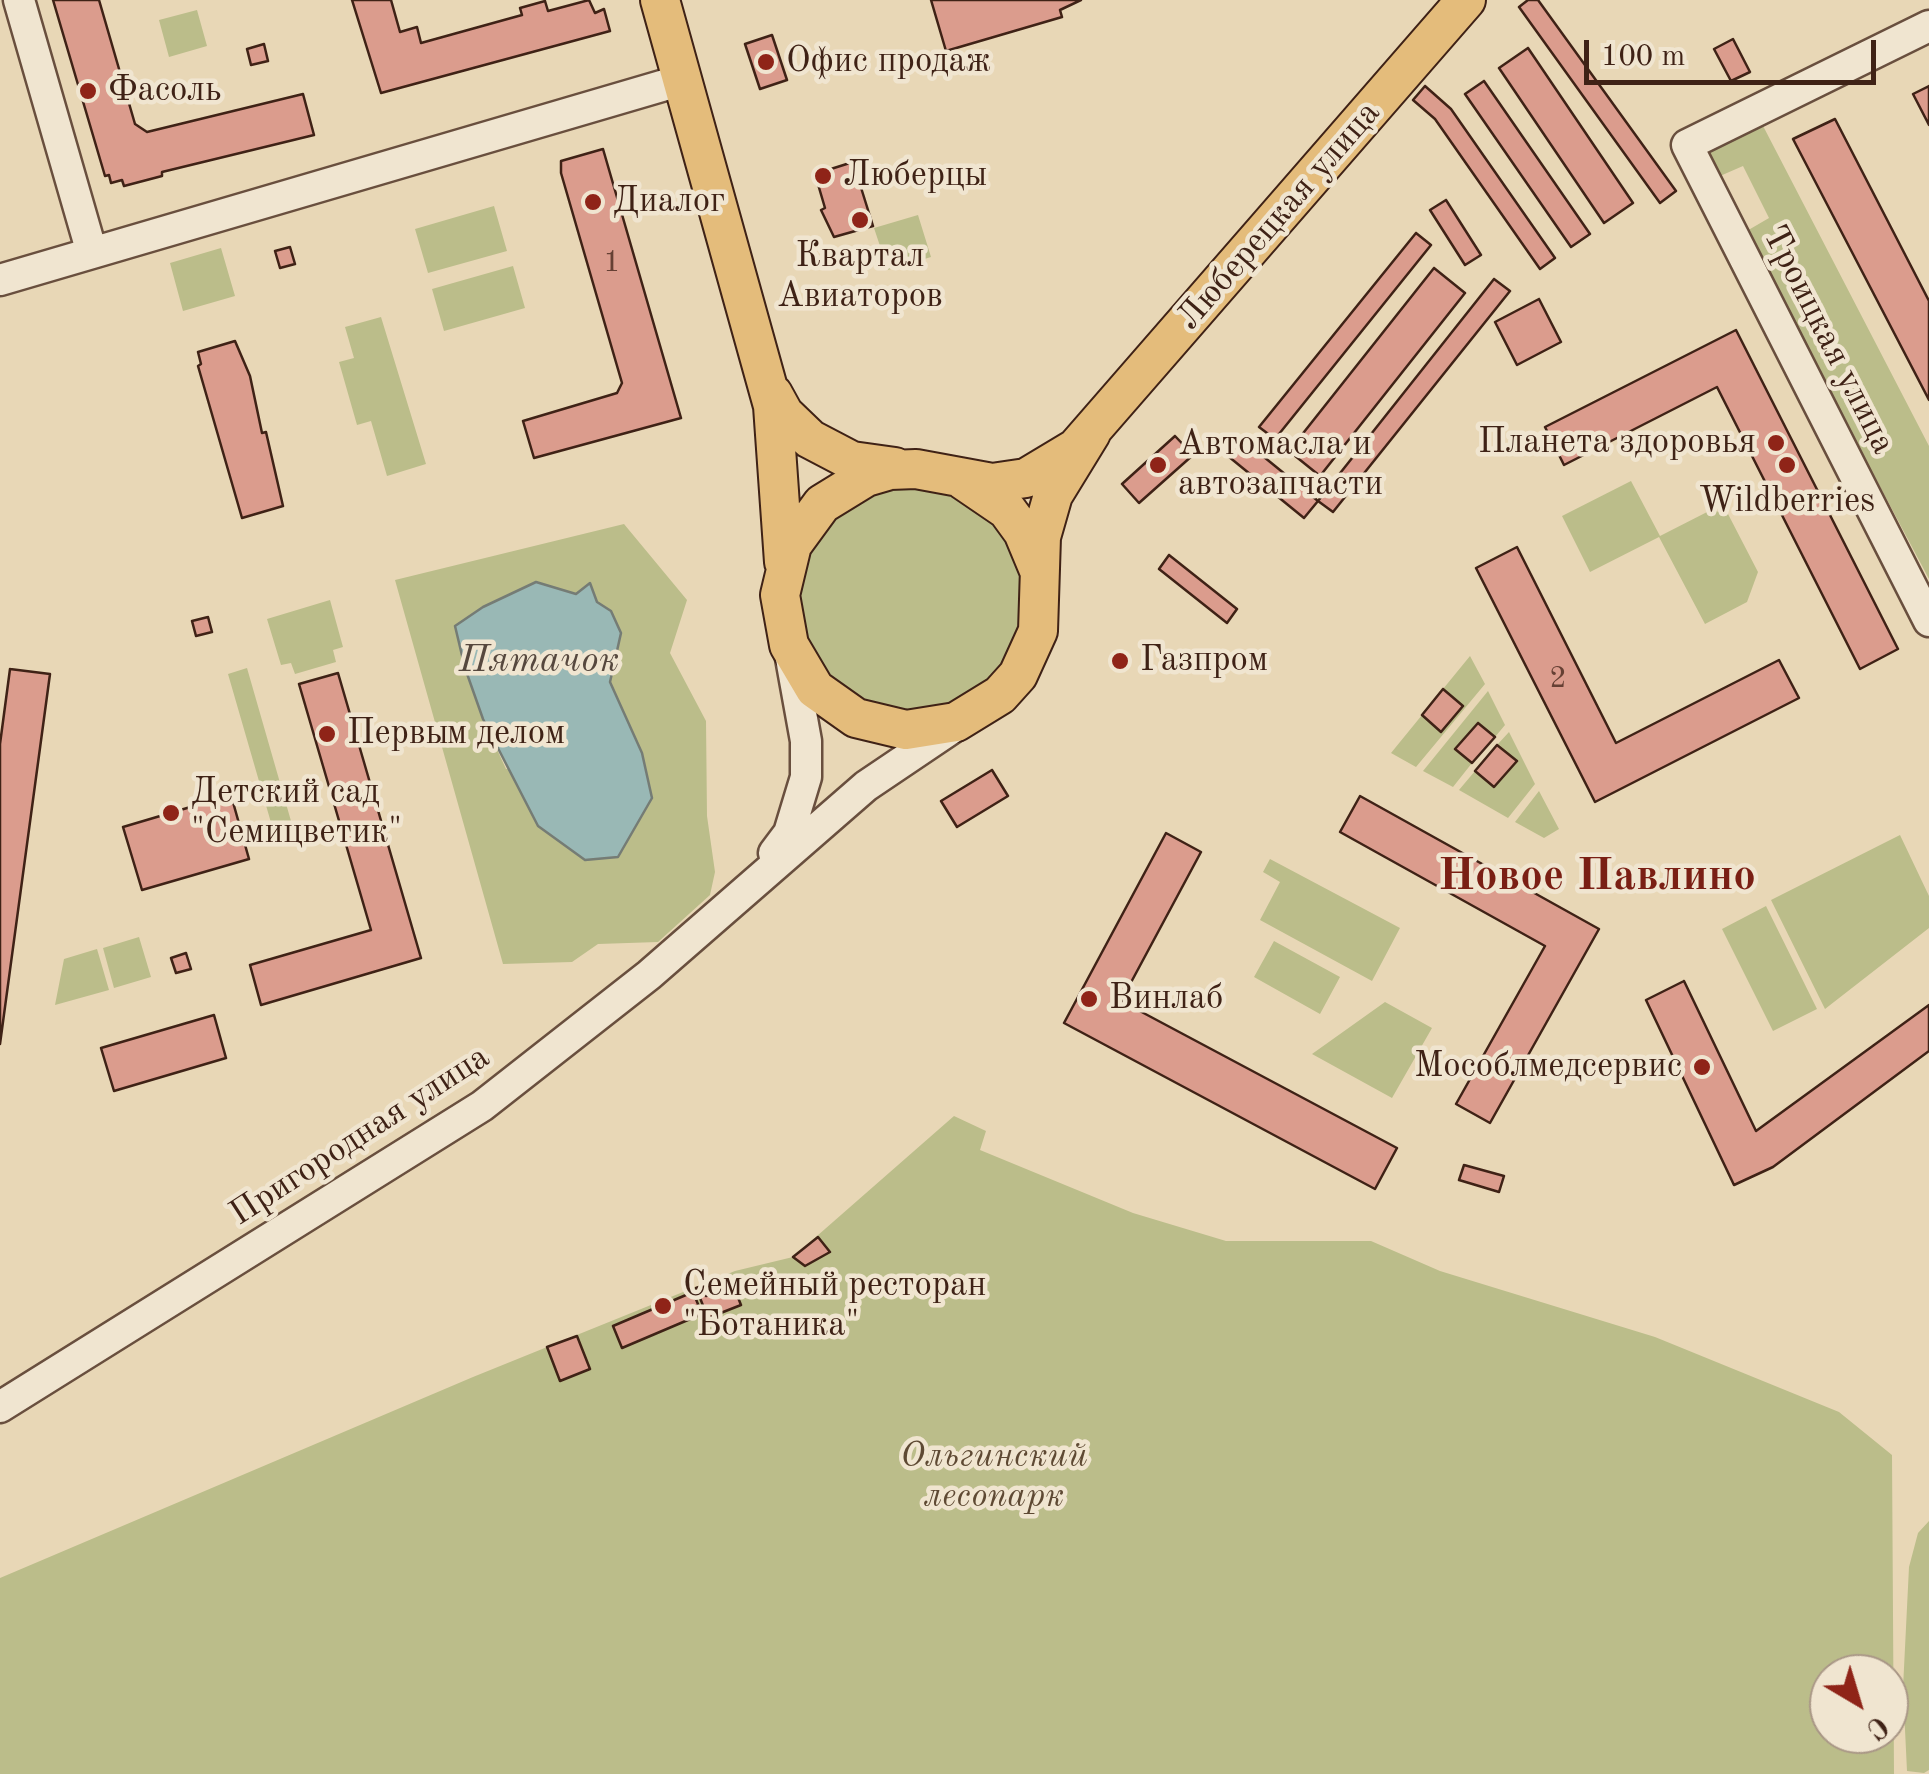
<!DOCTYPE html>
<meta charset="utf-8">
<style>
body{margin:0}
#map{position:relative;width:1929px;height:1774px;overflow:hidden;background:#e8d7b6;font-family:"Old Standard TT",serif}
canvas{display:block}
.north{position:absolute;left:1809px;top:1654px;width:100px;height:100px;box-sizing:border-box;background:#f0e5d0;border:2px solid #a99786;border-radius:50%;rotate:142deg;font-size:28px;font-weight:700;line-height:40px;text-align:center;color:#3f2216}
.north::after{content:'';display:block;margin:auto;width:35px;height:45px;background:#8f2418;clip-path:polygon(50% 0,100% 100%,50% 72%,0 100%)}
.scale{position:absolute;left:1584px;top:40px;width:292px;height:45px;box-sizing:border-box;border:5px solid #3f2216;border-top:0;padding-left:12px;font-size:30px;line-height:35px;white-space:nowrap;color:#3f2216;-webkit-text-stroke:8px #f0e5d0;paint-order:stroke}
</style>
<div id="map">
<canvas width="1929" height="1774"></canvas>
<div class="north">С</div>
<div class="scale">100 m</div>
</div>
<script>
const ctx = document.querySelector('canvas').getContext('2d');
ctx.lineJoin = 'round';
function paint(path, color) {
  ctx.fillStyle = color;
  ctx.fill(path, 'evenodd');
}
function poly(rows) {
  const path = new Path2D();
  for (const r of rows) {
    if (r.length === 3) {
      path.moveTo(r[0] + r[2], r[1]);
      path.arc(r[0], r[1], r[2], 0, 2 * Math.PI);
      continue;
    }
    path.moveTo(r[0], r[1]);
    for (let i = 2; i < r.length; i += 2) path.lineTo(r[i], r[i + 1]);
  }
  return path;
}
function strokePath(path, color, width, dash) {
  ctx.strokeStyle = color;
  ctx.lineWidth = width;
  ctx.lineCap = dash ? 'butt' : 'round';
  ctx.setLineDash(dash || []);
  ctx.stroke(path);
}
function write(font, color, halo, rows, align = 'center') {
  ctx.font = font + ' "Old Standard TT",serif';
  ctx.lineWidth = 9;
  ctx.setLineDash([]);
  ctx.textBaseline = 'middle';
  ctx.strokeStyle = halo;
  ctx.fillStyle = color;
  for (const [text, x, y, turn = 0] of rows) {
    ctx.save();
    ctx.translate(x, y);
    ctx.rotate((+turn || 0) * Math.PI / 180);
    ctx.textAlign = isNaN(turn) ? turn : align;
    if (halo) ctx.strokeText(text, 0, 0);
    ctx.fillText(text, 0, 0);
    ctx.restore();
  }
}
paint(poly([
 [197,10,207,46,169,57,159,20],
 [1761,122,1929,446,1929,579,1745,232,1769,218,1743,166,1720,176,1707,150],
 [494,206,507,251,428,273,415,229],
 [918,215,931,257,888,270,874,228],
 [221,248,235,296,183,311,170,263],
 [513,266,525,308,444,331,432,289],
 [381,317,426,464,387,476,371,421,357,425,339,362,354,358,345,327],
 [1631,481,1660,536,1711,510,1728,514,1758,572,1747,602,1705,624,1659,537,1590,572,1562,516],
 [911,599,114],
 [624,524,687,600,670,653,706,721,707,816,715,872,710,895,658,942,598,944,572,962,503,964,395,580],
 [536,582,576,594,621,633,610,683,642,753,506,769,483,719,455,626],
 [330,600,343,647,333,650,336,662,295,674,291,663,281,665,267,619],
 [1470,656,1485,684,1416,767,1391,753,1422,715,1441,731,1463,706,1443,689],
 [247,668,293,828,274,833,228,674],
 [1488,691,1505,725,1495,737,1477,723,1456,748,1472,763,1453,787,1423,771],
 [1509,732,1535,784,1508,818,1459,790,1475,771,1495,787,1516,762,1497,745],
 [1539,791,1559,829,1544,838,1515,822],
 [1900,835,1929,896,1929,928,1825,1009,1771,900],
 [1270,859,1400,928,1372,981,1260,920,1280,882,1263,872],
 [1766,906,1817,1009,1773,1031,1722,929],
 [139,937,151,977,114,988,103,948],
 [1274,941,1340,977,1320,1014,1254,977],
 [97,949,109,990,55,1005,64,959],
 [1385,1002,1432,1028,1392,1098,1312,1054],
 [954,1116,986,1131,980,1150,1133,1213,1226,1241,1371,1241,1440,1271,1655,1337,1839,1412,1892,1455,1894,1774,0,1774,0,1578,473,1377,735,1271,793,1257],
 [1829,1674,1889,1674,1889,1734,1829,1734],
 [1929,1521,1929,1770,1924,1773,1907,1771,1903,1688,1909,1567,1918,1533]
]), '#bbbd8a');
const water = poly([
 [536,582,576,594,590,583,597,602,611,611,621,633,610,682,642,753,652,798,618,857,585,860,538,826,483,719,465,668,455,626,483,607,536,582]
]);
paint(water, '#99b8b5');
strokePath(water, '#757c75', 2.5);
const building = poly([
 [53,0,99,0,135,124,147,132,303,94,314,135,162,172,162,176,124,186,122,180,111,183,109,175,105,176,53,0],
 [352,0,391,0,400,32,417,27,421,43,522,15,520,8,545,1,548,11,589,0,595,13,604,9,610,31,381,93,352,0],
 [931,0,1081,0,1060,10,1062,17,946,51,931,0],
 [1528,0,1538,0,1676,191,1660,203,1519,7,1528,0],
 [772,35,787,80,760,89,745,44,772,35],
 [1733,39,1750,72,1731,81,1714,49,1733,39],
 [264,44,268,61,251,65,247,49,264,44],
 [1528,48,1633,203,1604,223,1499,68,1528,48],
 [1484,81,1590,234,1571,247,1465,94,1484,81],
 [1425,86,1451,109,1555,258,1540,269,1435,119,1413,100,1425,86],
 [1929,86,1929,125,1913,94,1929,86],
 [1835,119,1929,301,1929,400,1793,139,1835,119],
 [603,149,681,418,534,458,523,421,617,393,622,383,561,173,561,161,603,149],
 [853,162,873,226,834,237,821,210,825,208,815,174,853,162],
 [1446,200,1481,255,1465,265,1430,210,1446,200],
 [1416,233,1431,245,1275,439,1259,427,1416,233],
 [290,247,295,264,280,268,275,251,290,247],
 [1434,268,1465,293,1320,476,1289,451,1434,268],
 [1494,279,1510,291,1333,512,1318,501,1494,279],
 [1539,299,1561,342,1517,365,1495,322,1539,299],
 [1736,330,1898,649,1860,669,1717,387,1564,465,1545,427,1736,330],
 [235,341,250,376,262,433,266,432,283,506,242,518,198,366,201,364,198,352,235,341],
 [1237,435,1318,501,1304,518,1223,452,1237,435],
 [1175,436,1193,455,1139,503,1122,484,1175,436],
 [1517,547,1616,743,1779,660,1799,698,1595,802,1476,568,1517,547],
 [1169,555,1237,609,1227,623,1159,569,1169,555],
 [208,617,212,632,196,636,192,621,208,617],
 [10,669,50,674,0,1044,0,744,10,669],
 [338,673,421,958,261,1005,250,965,371,930,299,684,338,673],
 [1443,689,1463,706,1441,732,1422,715,1443,689],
 [1478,723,1495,737,1472,763,1455,749,1478,723],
 [1497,745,1517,761,1494,787,1475,771,1497,745],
 [992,770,1008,796,957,827,941,801,992,770],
 [231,795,249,859,142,890,123,827,231,795],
 [1360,796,1599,929,1490,1123,1456,1104,1545,946,1340,832,1360,796],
 [1166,833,1201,852,1121,1001,1397,1148,1375,1189,1064,1023,1166,833],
 [186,953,191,969,176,973,171,958,186,953],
 [1684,981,1756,1131,1929,1005,1929,1051,1773,1167,1734,1185,1646,1000,1684,981],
 [214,1015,226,1058,114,1091,101,1048,214,1015],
 [1464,1165,1504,1176,1499,1192,1459,1180,1464,1165],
 [818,1237,830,1252,805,1266,793,1257,818,1237],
 [733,1285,741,1305,708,1318,696,1288,702,1286,706,1296,733,1285],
 [693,1292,702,1314,622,1348,613,1326,693,1292],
 [577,1336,590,1369,560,1381,547,1347,577,1336]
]);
paint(building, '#db9c8d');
strokePath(building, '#3f2216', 2.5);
const minor = poly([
 [19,0,92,253],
 [1929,26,1687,145,1929,621],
 [0,280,682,80],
 [774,853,789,833,806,777,806,741,791,658],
 [0,1407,482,1106,649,975,866,786,955,726]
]);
const major = poly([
 [660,0,773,406,784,562],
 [773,394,784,414,810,439,852,461,895,467],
 [1091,433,1053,495,1041,537,1038,631,1018,675,1000,695,956,722,906,730,856,718,815,689,789,645,780,595,792,545,822,504,866,477,890,470,916,469,992,483,1026,478,1076,448,1466,0],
 [963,480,1007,510,1023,532,1038,568]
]);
strokePath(minor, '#694f3e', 35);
strokePath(major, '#3f2216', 42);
strokePath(minor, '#f0e5d0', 30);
strokePath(major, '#e4bc7b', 38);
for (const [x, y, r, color] of [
 [766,62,10,"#8f2418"],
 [88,91,10,"#8f2418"],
 [823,176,10,"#8f2418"],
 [593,202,10,"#8f2418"],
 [860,220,10,"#8f2418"],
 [1776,443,10,"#8f2418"],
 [1158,465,10,"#8f2418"],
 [1787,465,10,"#8f2418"],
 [1120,661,10,"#8f2418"],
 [327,734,10,"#8f2418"],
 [171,813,10,"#8f2418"],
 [1089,999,10,"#8f2418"],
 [1702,1067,10,"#8f2418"],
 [663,1306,10,"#8f2418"]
]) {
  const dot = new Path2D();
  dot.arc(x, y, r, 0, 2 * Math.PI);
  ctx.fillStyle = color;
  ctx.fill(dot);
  strokePath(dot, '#f0e5d0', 4);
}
write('30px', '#664034', null, [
 ["1",612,263],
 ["2",1558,679]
]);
write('35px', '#3f2216', '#f0e5d0', [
 ["Офис продаж",786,62],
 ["Фасоль",108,91],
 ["Люберцы",843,176],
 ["Диалог",613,202],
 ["Квартал",860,257,"center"],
 ["Авиаторов",860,297,"center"],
 ["Планета здоровья",1756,443,"right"],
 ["Автомасла и",1178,445],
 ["автозапчасти",1178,485],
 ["Wildberries",1787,502,"center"],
 ["Газпром",1140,661],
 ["Первым делом",347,734],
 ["Детский сад",191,793],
 ["\"Семицветик\"",191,833],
 ["Винлаб",1109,999],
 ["Мособлмедсервис",1682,1067,"right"],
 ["Семейный ресторан",683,1286],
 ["\"Ботаника\"",683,1326]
], 'left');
write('35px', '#3f2216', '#f0e5d0', [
 ["Люберецкая улица",1279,216,-49],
 ["Троицкая улица",1828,340,63],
 ["Пригородная улица",360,1136,-33]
]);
write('italic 35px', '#5e4933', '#f0e5d0', [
 ["Ольгинский",994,1457],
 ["лесопарк",994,1497]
]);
write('italic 38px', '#56483e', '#f0e5d0', [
 ["Пятачок",539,661]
]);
write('bold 45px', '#7a1f14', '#f0e5d0', [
 ["Новое Павлино",1597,877]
]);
</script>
